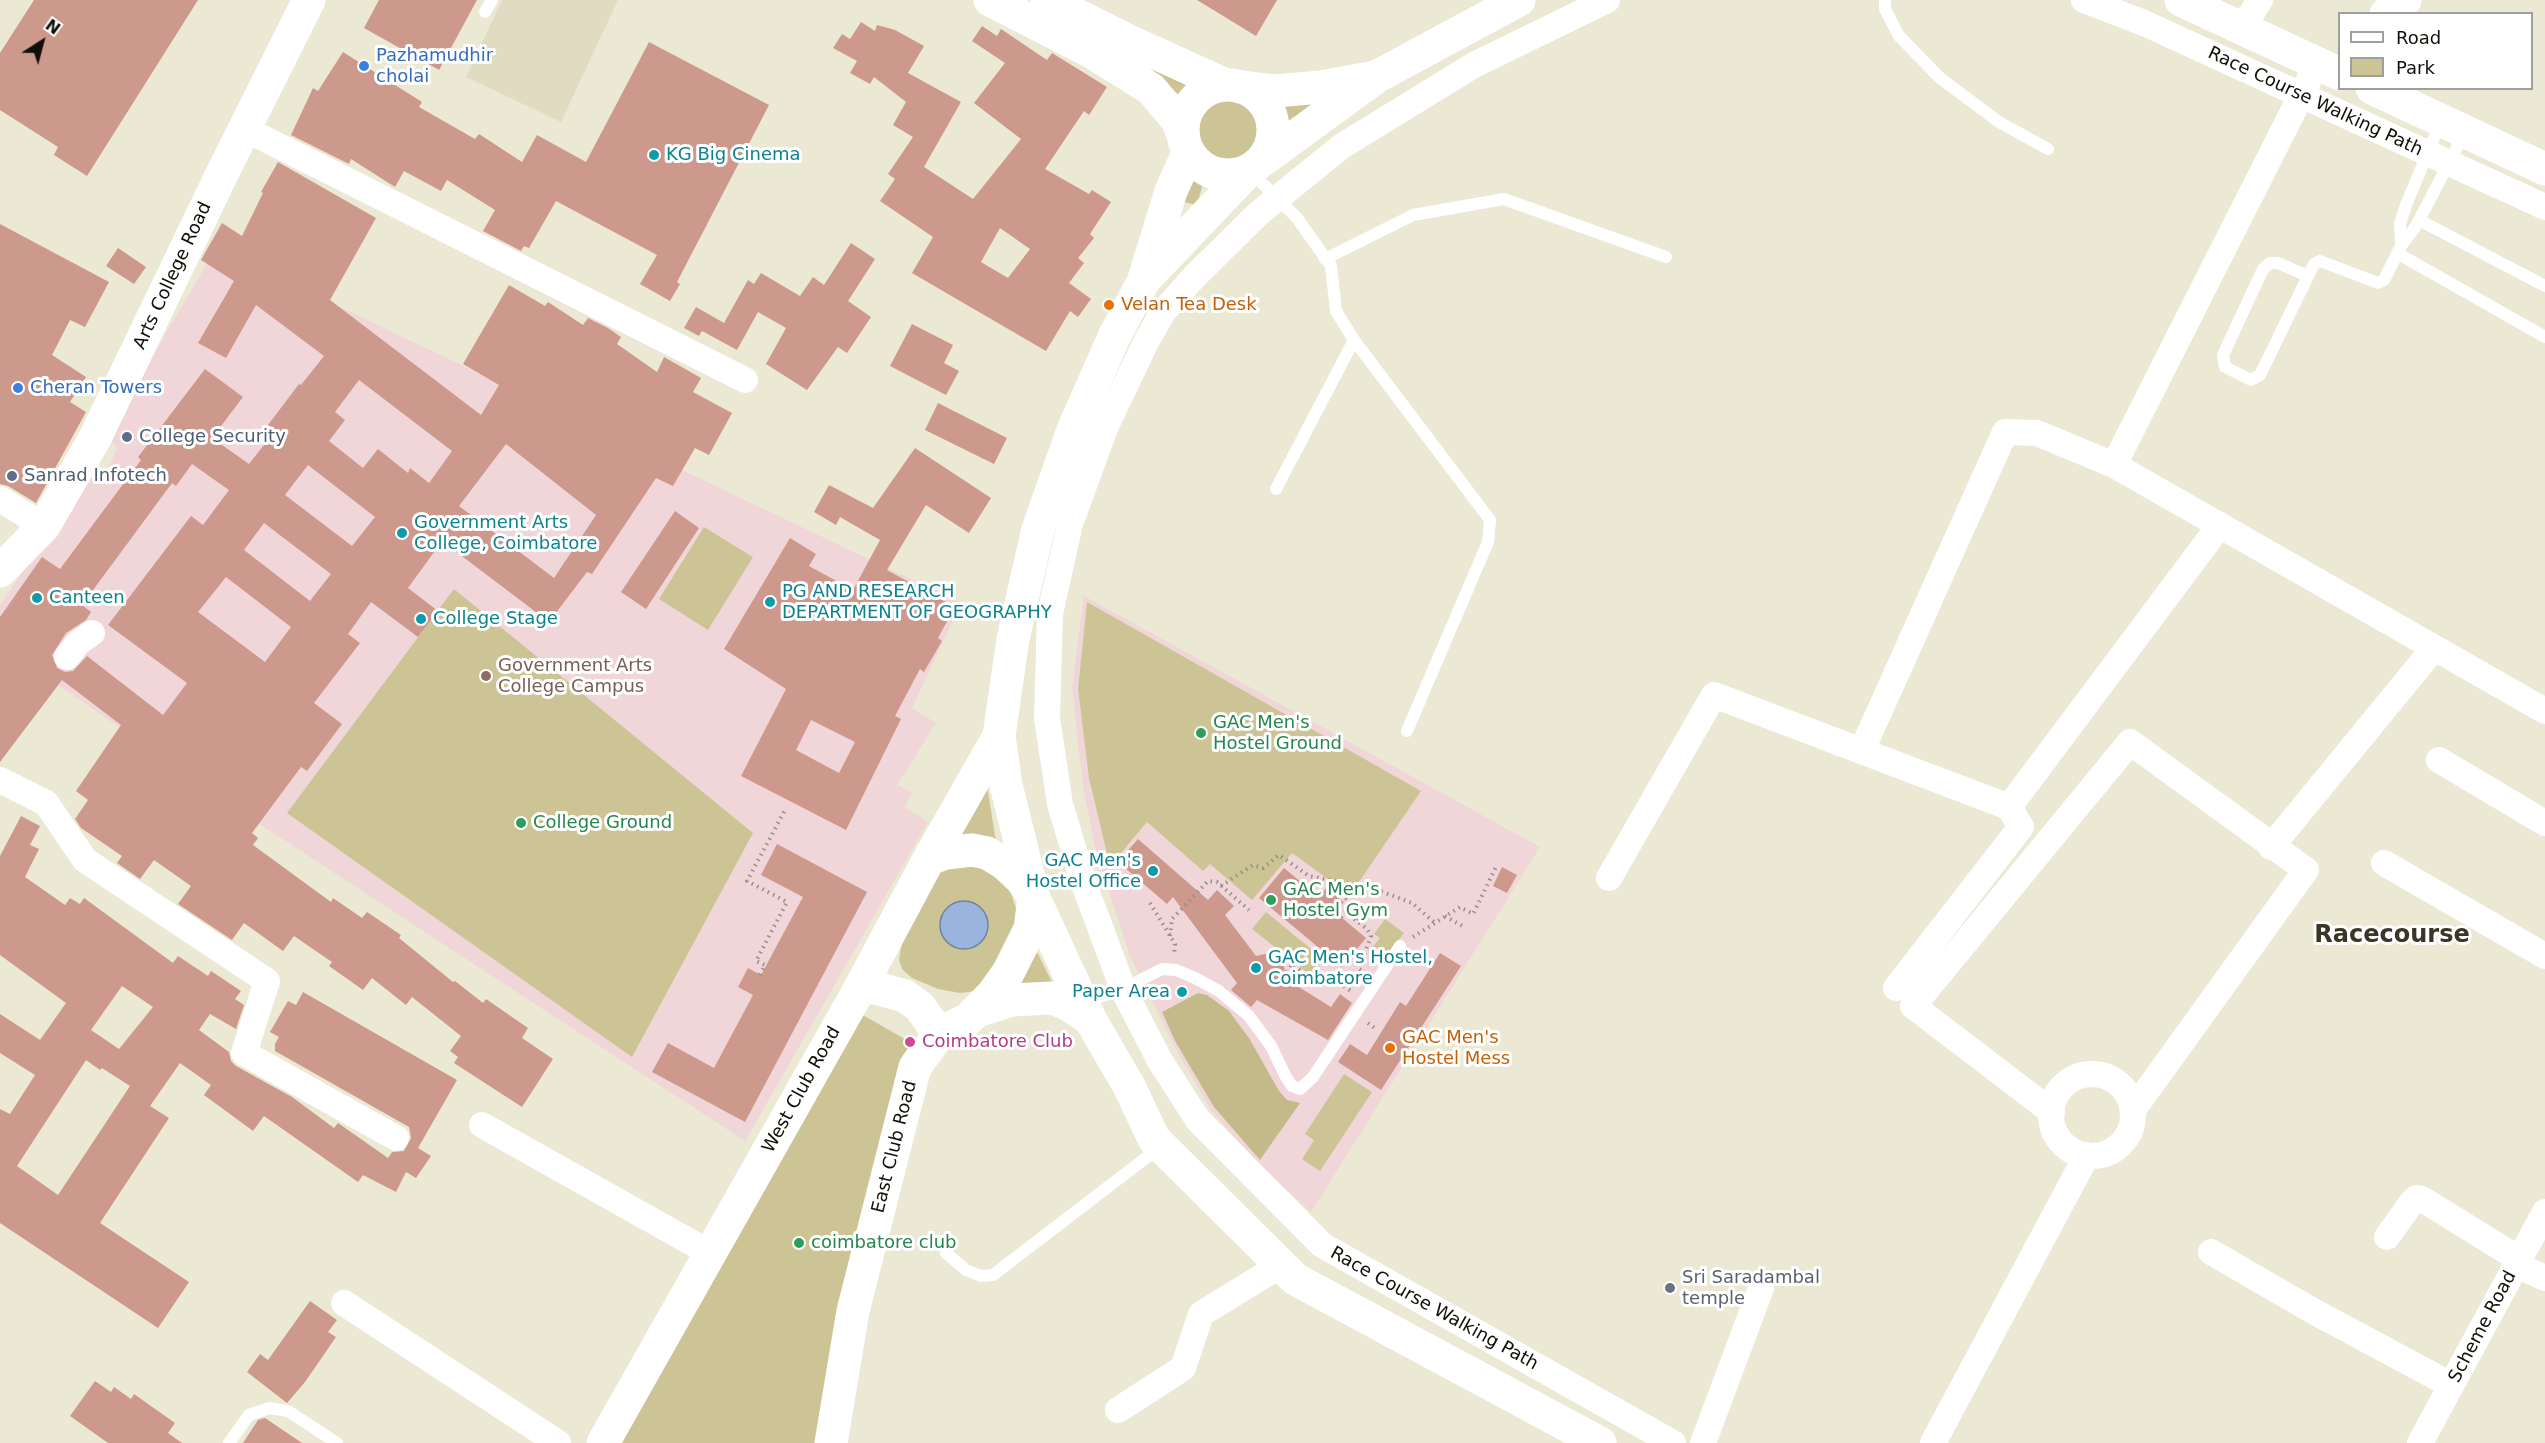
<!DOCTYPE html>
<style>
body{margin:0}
#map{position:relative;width:2545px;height:1443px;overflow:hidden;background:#ebe8d4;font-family:"DejaVu Sans",sans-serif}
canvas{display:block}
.legend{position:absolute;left:2338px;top:12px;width:195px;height:78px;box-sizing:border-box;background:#fff;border:2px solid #9f9f9c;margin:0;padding:8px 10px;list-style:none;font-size:18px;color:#100f08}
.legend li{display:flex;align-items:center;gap:12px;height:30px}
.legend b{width:30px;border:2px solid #9f9f9c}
.north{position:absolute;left:12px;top:12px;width:60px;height:60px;-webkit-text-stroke:4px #fff;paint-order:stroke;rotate:36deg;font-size:16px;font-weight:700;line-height:24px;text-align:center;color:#100f08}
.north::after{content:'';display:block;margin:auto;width:21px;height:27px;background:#100f08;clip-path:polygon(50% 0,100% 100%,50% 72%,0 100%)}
</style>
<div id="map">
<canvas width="2545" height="1443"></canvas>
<ul class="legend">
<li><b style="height:8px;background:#fff"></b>Road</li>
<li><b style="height:16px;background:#cdc495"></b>Park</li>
</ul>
<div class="north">N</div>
</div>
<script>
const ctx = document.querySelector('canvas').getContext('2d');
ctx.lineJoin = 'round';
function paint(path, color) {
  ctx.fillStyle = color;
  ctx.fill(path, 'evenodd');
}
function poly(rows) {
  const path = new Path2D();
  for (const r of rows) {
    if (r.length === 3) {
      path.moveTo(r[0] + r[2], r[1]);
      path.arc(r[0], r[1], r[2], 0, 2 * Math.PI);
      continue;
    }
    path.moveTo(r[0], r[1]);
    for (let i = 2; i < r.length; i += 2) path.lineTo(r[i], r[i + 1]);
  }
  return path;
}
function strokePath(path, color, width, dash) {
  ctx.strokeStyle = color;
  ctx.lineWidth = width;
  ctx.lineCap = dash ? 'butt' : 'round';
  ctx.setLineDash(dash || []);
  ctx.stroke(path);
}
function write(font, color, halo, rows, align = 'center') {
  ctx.font = font + ' "DejaVu Sans",sans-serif';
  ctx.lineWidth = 6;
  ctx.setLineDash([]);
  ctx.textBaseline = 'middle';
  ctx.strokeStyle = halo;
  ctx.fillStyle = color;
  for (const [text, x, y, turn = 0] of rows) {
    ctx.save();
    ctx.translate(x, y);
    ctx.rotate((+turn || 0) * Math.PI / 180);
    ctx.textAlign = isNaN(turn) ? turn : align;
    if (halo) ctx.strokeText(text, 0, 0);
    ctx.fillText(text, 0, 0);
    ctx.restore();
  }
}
paint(poly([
 [502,0,618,0,561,122,466,77]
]), '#e1dcc1');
paint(poly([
 [216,248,961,603,912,708,936,723,897,785,912,793,905,807,928,822,745,1141,264,827,0,645,0,605,88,475,108,471,117,447,106,436],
 [1084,596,1540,847,1311,1212,1256,1161,1211,1110,1172,1042,1130,956,1097,855,1083,786,1072,687]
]), '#f0d6d9');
paint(poly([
 [1129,48,1199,82,1194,92,1184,100],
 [1356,85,1287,128,1277,114,1276,99],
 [1217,93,1252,100,1260,109,1265,120,1264,144,1237,167,1224,168,1211,164,1201,157,1191,120,1196,108,1206,99],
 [1191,170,1205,175,1197,205,1184,202],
 [704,527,753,557,708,630,659,599],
 [454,589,753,833,632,1057,287,813],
 [1087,602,1421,791,1350,895,1292,853,1252,900,1210,864,1203,871,1147,822,1110,866,1089,778,1078,689],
 [987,785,996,842,959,834],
 [973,863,1005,883,1012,896,1018,915,1015,930,977,991,960,993,938,989,912,978,902,969,899,960,902,942,943,864],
 [1266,912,1322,958,1309,974,1252,929],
 [1385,919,1404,933,1386,956,1373,947,1380,938,1374,934],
 [1037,952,1052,982,1013,989],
 [861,1014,910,1042,832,1443,611,1443],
 [1344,1074,1372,1092,1320,1171,1302,1159,1314,1140,1305,1134]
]), '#cdc495');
paint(poly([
 [1198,993,1207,995,1229,1011,1249,1038,1279,1091,1287,1100,1300,1103,1260,1160,1214,1107,1175,1041,1162,1012]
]), '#c4ba89');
const water = poly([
 [964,925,24]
]);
paint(water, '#9ab4dd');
strokePath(water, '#71829d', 1.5);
paint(poly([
 [34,0,198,0,87,176,54,155,58,147,0,110,0,53],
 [379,0,477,0,439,70,364,28],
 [1197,0,1277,0,1256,36],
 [861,22,875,31,877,25,895,30,924,46,908,73,961,102,924,167,973,199,1021,139,974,103,1005,63,972,41,982,26,997,36,1001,29,1047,60,1052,53,1107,87,1089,115,1084,111,1045,169,1089,194,1092,190,1111,202,1090,234,1094,238,1078,258,1084,263,1069,283,1091,299,1078,317,1070,311,1046,351,912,273,933,237,880,201,895,179,888,174,913,137,893,125,906,102,874,77,870,84,850,73,857,61,833,48,842,34,850,39],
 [1000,228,1030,249,1008,278,981,262],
 [649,42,769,105,677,282,680,284,670,301,640,284,657,255,556,201,529,248,524,246,521,251,483,231,495,210,447,180,441,191,404,171,395,187,351,159,349,164,291,135,313,88,318,91,343,52,422,102,419,107,475,139,479,134,522,162,537,135,586,162],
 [278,162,376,218,330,300,481,415,499,385,463,364,509,285,545,306,548,302,583,325,588,318,608,328,621,337,617,344,657,372,664,357,701,378,693,392,732,413,709,455,695,448,673,486,656,478,592,574,587,572,549,622,442,541,408,588,438,611,418,637,371,602,348,634,360,643,314,703,342,724,307,771,301,767,252,833,258,838,253,845,331,902,333,898,362,918,367,912,401,935,399,938,453,982,455,981,483,1003,486,999,528,1028,522,1038,553,1059,522,1107,454,1063,458,1057,450,1051,461,1036,412,997,406,1005,372,978,363,990,329,966,332,962,294,936,283,951,244,923,232,940,178,904,191,886,154,860,140,879,117,863,122,856,81,828,75,819,88,800,76,791,121,725,62,680,0,762,0,617,42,557,60,569,141,460,138,457,205,369,243,397,212,438,249,464,275,431,268,425,299,384,301,385,324,356,256,305,226,358,198,343,234,281,201,260,222,223,242,236,263,193,261,192],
 [359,380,452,451,429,483,410,468,408,473,378,449,363,468,329,441,345,420,335,412],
 [506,444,596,515,554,578,459,506],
 [192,464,229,490,203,525,191,516,108,625,187,683,163,715,87,656,73,671,65,672,57,668,52,655,66,633,86,620,91,612,82,605,172,483,176,486],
 [308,465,375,517,352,546,285,495],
 [264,523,331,574,310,601,244,550],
 [226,577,291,627,265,662,198,612],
 [0,224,109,282,85,327,70,320,52,355,86,377,70,402,86,412,36,503,8,486,0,484],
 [851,243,875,259,848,301,871,317,847,353,838,347,807,390,766,364,786,328,758,312,737,350,702,331,699,336,684,328,696,307,724,323,748,280,754,284,761,273,800,296,813,277,824,285],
 [118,248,146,267,134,284,106,266],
 [912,324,953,345,944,363,959,371,946,395,890,366],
 [938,403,1007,438,994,464,925,430],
 [915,448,991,498,969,533,926,505,887,570,955,607,938,638,942,641,924,672,920,669,895,716,901,719,846,830,741,776,786,689,724,649,790,538,816,554,809,566,853,590,880,540,840,517,836,525,814,512,829,485,873,508],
 [811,720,855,742,839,773,796,750],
 [675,511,699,528,646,609,621,592],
 [21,816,40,826,30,845,39,849,25,877,65,905,70,898,80,904,84,898,173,963,178,956,208,976,211,971,241,991,235,999,244,1005,236,1029,210,1014,199,1030,229,1052,231,1061,236,1066,292,1097,334,1128,338,1123,388,1158,392,1152,404,1151,411,1138,409,1127,275,1051,275,1044,279,1037,270,1032,288,1001,296,1005,303,992,457,1080,418,1148,431,1156,416,1178,406,1172,396,1192,363,1175,358,1182,264,1116,253,1131,204,1095,211,1085,180,1063,150,1106,169,1118,100,1223,189,1282,158,1328,0,1223,0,1109,10,1114,35,1075,0,1053,0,1014,40,1040,66,1003,0,955,0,856],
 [122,986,153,1007,119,1049,91,1030],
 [86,1060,100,1070,102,1068,130,1086,58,1195,17,1166],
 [1138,839,1208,900,1217,890,1234,906,1225,915,1256,956,1270,953,1277,956,1284,966,1286,979,1331,1007,1340,994,1352,1003,1328,1040,1257,1000,1251,1007,1231,990,1237,983,1173,897,1167,904,1118,862],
 [777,844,867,892,745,1122,652,1072,668,1043,714,1068,753,995,738,987,748,968,761,975,803,897,761,875],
 [1502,867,1517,875,1507,893,1493,886],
 [1284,868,1319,897,1326,888,1344,902,1335,912,1366,938,1342,967,1259,898],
 [1440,953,1461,966,1381,1090,1338,1062,1350,1044,1367,1055,1400,1002,1406,1006],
 [310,1301,337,1320,328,1332,336,1337,305,1382,287,1403,247,1372,260,1354,268,1360],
 [95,1381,111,1392,114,1387,131,1399,134,1394,175,1423,168,1433,182,1443,108,1443,70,1416],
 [265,1418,302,1443,243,1443,258,1420]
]), '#cd998c');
strokePath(poly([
 [1329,881,1351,904,1360,922],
 [1221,886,1253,865,1263,868,1279,855,1309,876,1372,888,1412,903,1435,923],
 [1150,903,1175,944,1174,955],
 [1445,916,1464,927],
 [1341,917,1345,912,1367,929,1371,936,1359,969,1364,972],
 [1170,936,1172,919,1208,881,1217,882,1249,910],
 [1413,937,1460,907,1473,914,1496,867],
 [760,975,765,965,756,961,787,902,747,881,785,810],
 [1283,977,1293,964,1320,987,1329,976,1351,991],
 [1368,1023,1376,1029]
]), '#949283', 4, [1.5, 4.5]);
strokePath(poly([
 [1885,0,1885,9,1899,36,1940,78,1999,122,2048,149],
 [485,12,492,0],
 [1250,171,1297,218,1331,266,1336,311,1354,340,1490,520,1488,542,1407,731],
 [2419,220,2545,286],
 [2401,246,2400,224,2406,205,2441,121],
 [2397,253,2545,337],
 [1325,259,1413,215,1504,199,1666,257],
 [2308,276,2278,263,2270,263,2263,269,2223,355,2225,367,2251,380,2260,375,2314,264,2320,261,2378,283,2384,280,2401,246,2416,226,2465,132],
 [1276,489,1354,340],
 [1084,1002,1123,989,1162,969,1176,970,1195,978,1219,991,1249,1016,1271,1046,1286,1077,1292,1086,1300,1089,1313,1077,1400,946],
 [946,1253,966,1270,981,1276,993,1275,1151,1154,1161,1149],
 [229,1443,249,1415,269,1408,288,1411,337,1443]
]), '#fff', 12);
strokePath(poly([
 [1607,0,1474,65,1342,146,1259,213,1194,277,1163,312,1146,342,1105,428,1070,524,1050,614,1047,718,1060,804,1084,884,1123,989,1160,1061,1198,1120,1322,1245,1673,1443],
 [2084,0,2144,23,2545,207],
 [2242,28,2260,0],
 [2317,64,2114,465,2545,711],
 [245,129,745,380],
 [0,499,44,526],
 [67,657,78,643,92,633],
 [1862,750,2005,432,2037,433,2114,465],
 [2439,760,2545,823],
 [0,780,46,803,85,860,267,981,244,1053,396,1138],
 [2009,807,2220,525],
 [2271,847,2434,648],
 [2384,863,2545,956],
 [1609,878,1714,695,2009,807,2021,827,1896,988],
 [2092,1115,41],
 [2052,1112,1913,1006,2130,742,2306,870,2133,1110],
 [482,1125,710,1253],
 [2387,1237,2412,1202,2417,1198,2422,1199,2519,1259],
 [2211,1252,2313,1311,2451,1385],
 [2516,1265,2545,1278],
 [344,1303,558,1443],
 [1118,1410,1183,1368,1201,1314,1281,1265],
 [1703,1443,1761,1288],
 [1933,1443,2087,1155],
 [2420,1443,2545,1212]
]), '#fff', 26);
strokePath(poly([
 [990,0,1090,51,1151,89,1178,121,1184,138],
 [1047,0,1129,41,1226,85],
 [2181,0,2340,74],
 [2386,14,2405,0],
 [1228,130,45],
 [1240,87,1275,91,1321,87,1370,78],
 [2372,88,2545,169],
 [1188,153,1171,191,1143,282,1114,337,1073,430,1038,529,1013,639,999,736,1006,785,1034,898,1090,1019,1129,1086,1154,1139,1295,1279,1600,1443],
 [1263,160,1378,76,1519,0],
 [1148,276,1249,170],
 [0,571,44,526,95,438,220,178,309,0],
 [859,990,872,987,905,996,920,1007,939,1034],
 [978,1011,1011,1000,1052,998,1067,1004,1090,1019],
 [603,1443,859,990,929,859,999,736],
 [831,1443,853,1311,915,1067,939,1034,968,1019,992,995,1008,973,1030,929,1034,898,1023,881,1005,864,987,853,972,850,946,853,929,859]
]), '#fff', 33);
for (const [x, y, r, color] of [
 [364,66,6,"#3f7fe0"],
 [654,155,6,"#0f9aa8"],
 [1109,305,6,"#e8710a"],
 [18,388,6,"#3f7fe0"],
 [127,437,6,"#5c6f8a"],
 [12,476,6,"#5c6f8a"],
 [402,533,6,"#0f9aa8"],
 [37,598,6,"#0f9aa8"],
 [770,602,6,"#0f9aa8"],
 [421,619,6,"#0f9aa8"],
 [486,676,6,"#8d6e63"],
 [1201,733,6,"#2e9e5b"],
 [521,823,6,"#2e9e5b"],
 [1153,871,6,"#0f9aa8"],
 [1271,900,6,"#2e9e5b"],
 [1256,968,6,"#0f9aa8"],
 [1182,992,6,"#0f9aa8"],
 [910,1042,6,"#d1479c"],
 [1390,1048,6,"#e8710a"],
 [799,1243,6,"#2e9e5b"],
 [1670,1288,6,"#6b7280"]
]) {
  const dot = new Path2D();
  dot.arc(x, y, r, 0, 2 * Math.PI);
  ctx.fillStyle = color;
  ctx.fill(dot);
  strokePath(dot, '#fff', 2);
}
write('18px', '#366cbe', '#fff', [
 ["Pazhamudhir",376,56],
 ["cholai",376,77],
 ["Cheran Towers",30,388]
], 'left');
write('18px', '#100f08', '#fff', [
 ["Race Course Walking Path",2315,102,25],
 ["Arts College Road",173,276,-65],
 ["West Club Road",802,1090,-61],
 ["East Club Road",895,1147,-76],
 ["Race Course Walking Path",1434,1309,29],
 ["Scheme Road",2483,1327,-62]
]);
write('18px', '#0d838f', '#fff', [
 ["KG Big Cinema",666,155],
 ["Government Arts",414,523],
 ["College, Coimbatore",414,544],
 ["PG AND RESEARCH",782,592],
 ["DEPARTMENT OF GEOGRAPHY",782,613],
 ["Canteen",49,598],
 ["College Stage",433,619],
 ["GAC Men's",1141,861,"right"],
 ["Hostel Office",1141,882,"right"],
 ["GAC Men's Hostel,",1268,958],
 ["Coimbatore",1268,979],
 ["Paper Area",1170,992,"right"]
], 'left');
write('18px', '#c56008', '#fff', [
 ["Velan Tea Desk",1121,305],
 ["GAC Men's",1402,1038],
 ["Hostel Mess",1402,1059]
], 'left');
write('18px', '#4e5e75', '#fff', [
 ["College Security",139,437],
 ["Sanrad Infotech",24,476]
], 'left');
write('18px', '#785e54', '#fff', [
 ["Government Arts",498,666],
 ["College Campus",498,687]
], 'left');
write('18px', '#27864d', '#fff', [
 ["GAC Men's",1213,723],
 ["Hostel Ground",1213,744],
 ["College Ground",533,823],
 ["GAC Men's",1283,890],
 ["Hostel Gym",1283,911],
 ["coimbatore club",811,1243]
], 'left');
write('18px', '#b23c85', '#fff', [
 ["Coimbatore Club",922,1042]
], 'left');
write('18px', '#5b616d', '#fff', [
 ["Sri Saradambal",1682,1278],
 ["temple",1682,1299]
], 'left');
write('bold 24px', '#393626', '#fff', [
 ["Racecourse",2392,936]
]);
</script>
